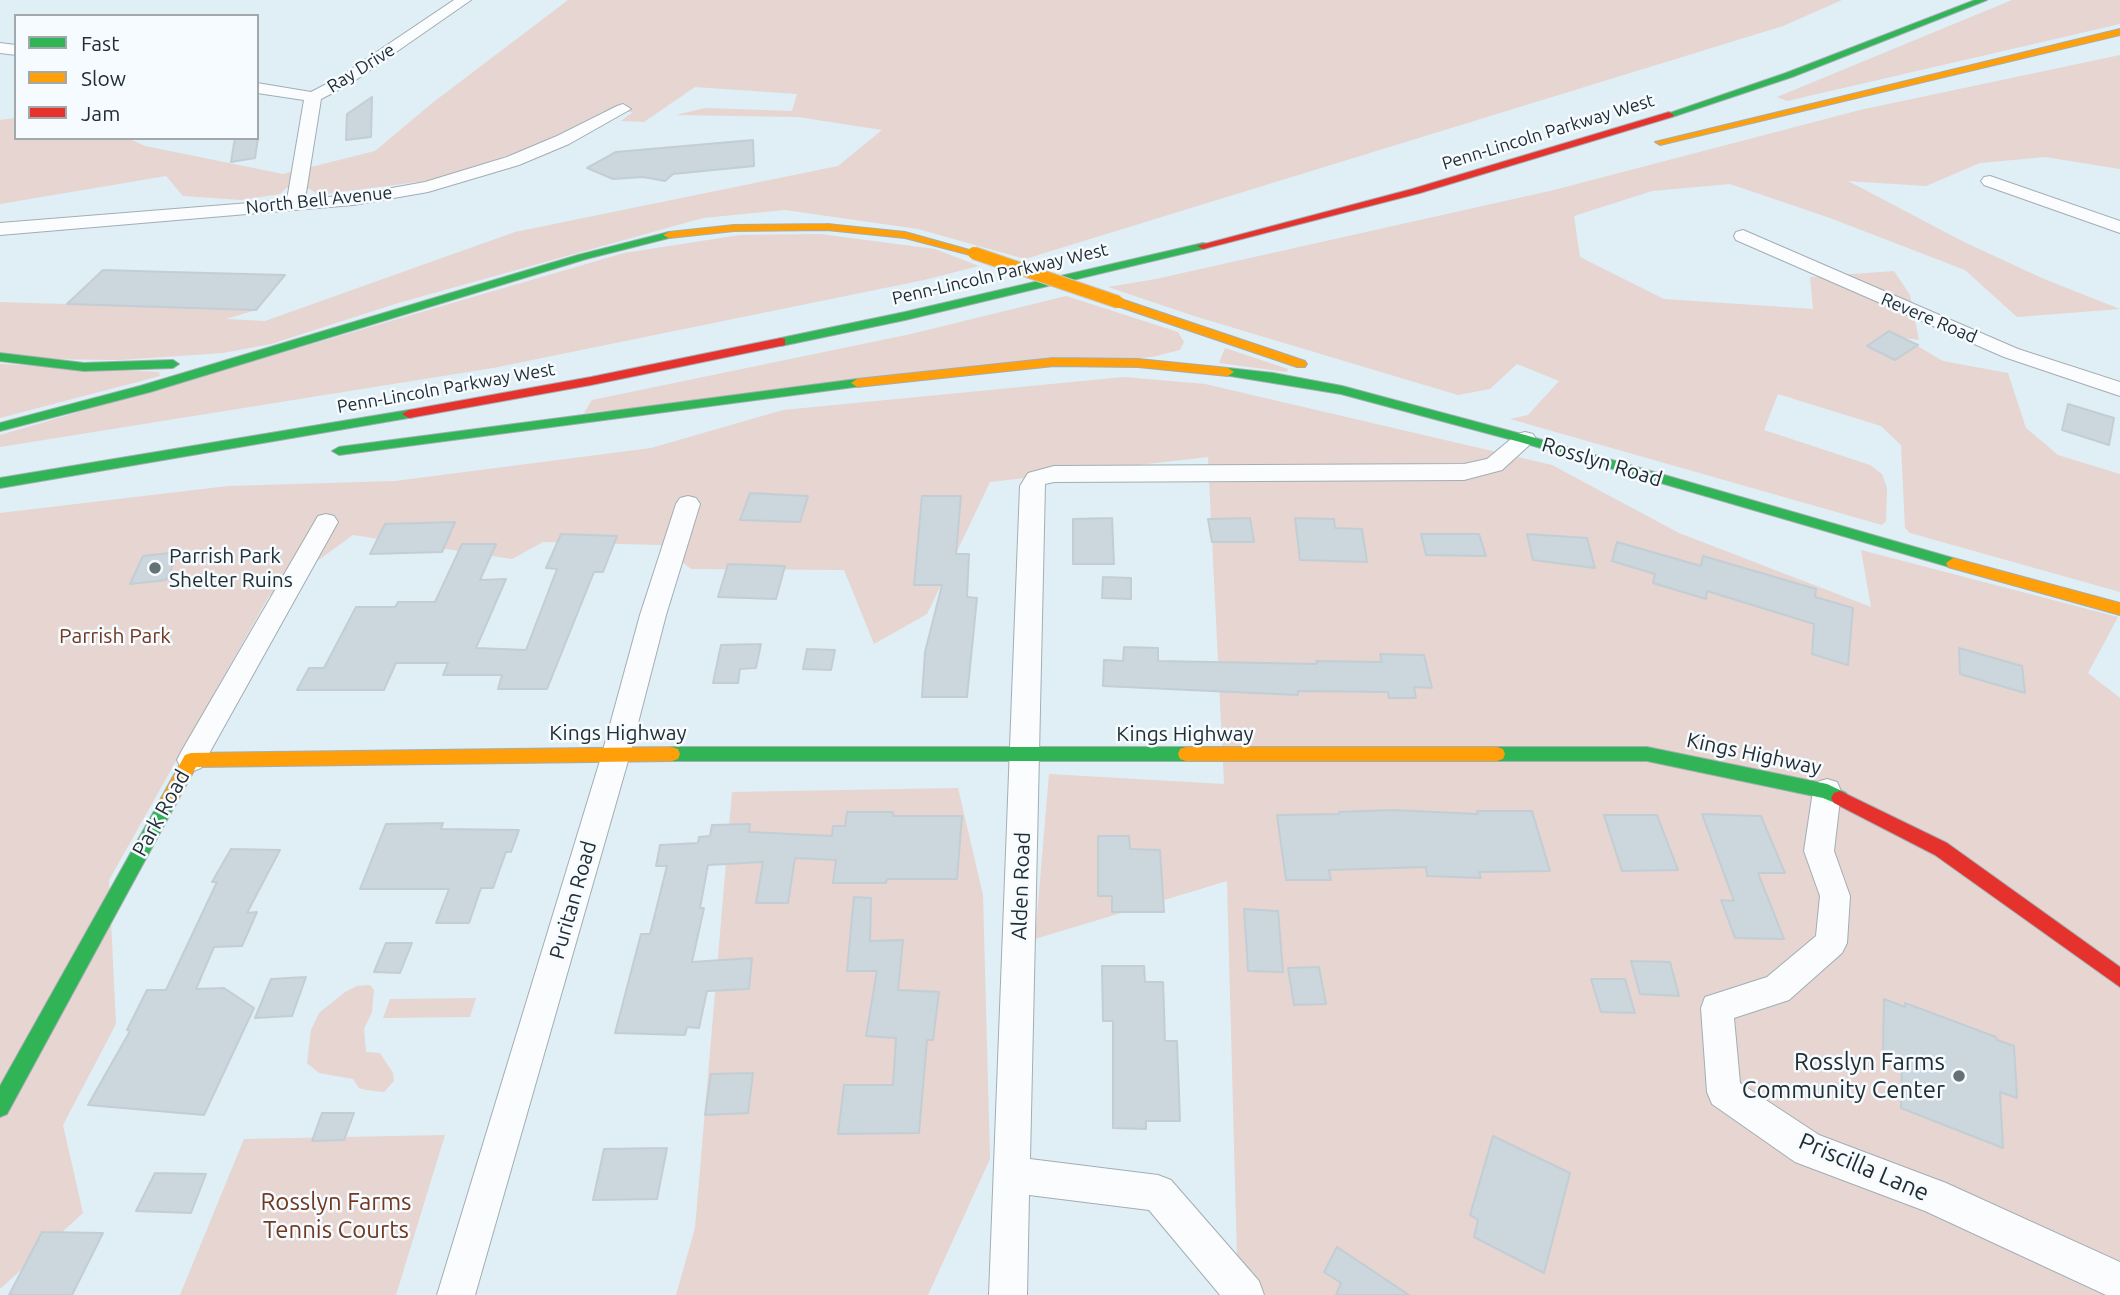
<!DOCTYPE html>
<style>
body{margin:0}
#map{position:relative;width:2120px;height:1295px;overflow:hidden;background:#e0eef5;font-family:Ubuntu,sans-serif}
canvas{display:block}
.legend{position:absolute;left:14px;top:14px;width:245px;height:126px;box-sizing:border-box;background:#f5fbfe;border:2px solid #a1a9ad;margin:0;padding:9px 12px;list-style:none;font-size:21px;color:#222e34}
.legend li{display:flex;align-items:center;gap:14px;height:35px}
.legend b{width:35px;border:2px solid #a1a9ad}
</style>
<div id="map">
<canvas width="2120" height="1295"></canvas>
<ul class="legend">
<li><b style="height:9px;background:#30b455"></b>Fast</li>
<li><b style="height:9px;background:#ff9f0a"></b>Slow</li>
<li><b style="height:9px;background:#e5322d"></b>Jam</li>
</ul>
</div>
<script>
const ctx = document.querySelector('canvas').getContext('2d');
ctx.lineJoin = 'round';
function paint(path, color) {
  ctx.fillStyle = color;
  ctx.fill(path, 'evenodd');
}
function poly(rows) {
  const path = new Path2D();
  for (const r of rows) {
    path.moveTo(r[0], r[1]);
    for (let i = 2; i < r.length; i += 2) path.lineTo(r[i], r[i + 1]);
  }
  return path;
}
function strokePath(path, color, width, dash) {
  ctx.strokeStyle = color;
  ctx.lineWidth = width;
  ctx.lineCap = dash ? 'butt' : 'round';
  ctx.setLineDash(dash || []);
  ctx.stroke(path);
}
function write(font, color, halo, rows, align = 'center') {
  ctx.font = font + ' Ubuntu,sans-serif';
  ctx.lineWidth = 5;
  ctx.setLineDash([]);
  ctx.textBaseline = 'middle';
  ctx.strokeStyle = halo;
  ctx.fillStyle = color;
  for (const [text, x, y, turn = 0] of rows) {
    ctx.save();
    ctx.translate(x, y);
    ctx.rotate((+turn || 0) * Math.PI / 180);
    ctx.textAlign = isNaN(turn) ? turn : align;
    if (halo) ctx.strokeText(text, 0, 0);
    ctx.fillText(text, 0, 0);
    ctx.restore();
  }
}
paint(poly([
 [568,0,1842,0,1783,26,1025,259,918,229,785,210,703,218,398,303,271,344,223,353,119,360,40,359,0,352,0,302,256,310,226,319,265,321,515,232,838,166,882,130,798,117,676,115,705,108,792,111,797,94,695,87,644,122,621,121,633,112,604,111,533,147,433,180,318,195,310,189,286,188,280,194,241,200,183,196,166,176,0,204,0,120,16,118,16,138,128,138,145,146,283,174,375,151,431,104],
 [2012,0,2120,0,2120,24,1787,101,1777,97],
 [2120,55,2120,169,2045,157,1980,163,1926,186,1848,181,1964,242,2044,279,2120,309,2017,317,1965,270,1830,218,1730,184,1652,191,1574,216,1580,257,1664,299,1813,309,1810,277,1894,271,1910,295,1919,340,1904,338,1943,361,2008,373,2026,428,2058,455,2120,474,2120,592,1910,533,1905,528,1901,445,1881,426,1778,394,1764,430,1870,465,1882,474,1887,488,1886,521,1882,525,1510,419,1528,415,1559,381,1517,364,1490,389,1458,395,1194,316,1108,287,1156,279,1554,190,1860,110],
 [820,234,935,249,979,266,924,280,493,368,0,447,0,435,624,253,740,235],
 [1066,296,1178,332,1184,342,1180,350,1152,357,584,413,592,400,911,334],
 [1225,348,1288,369,1287,372,1219,363],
 [0,364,159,372,160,376,0,418],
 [1124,377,1205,384,1552,465,1679,533,1871,607,1861,550,2118,617,2088,673,2120,698,2120,1295,1238,1295,1227,881,1035,939,1049,774,1224,784,1208,457,990,482,927,614,874,644,844,570,691,569,661,545,543,542,512,559,353,535,269,596,109,880,116,1024,63,1125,83,1213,0,1289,0,513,228,486,395,481,651,448,783,410],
 [958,788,983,895,990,1159,928,1295,676,1295,695,1228,732,792],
 [370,985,374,990,372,1012,364,1029,366,1052,380,1053,393,1073,394,1081,384,1092,366,1090,359,1088,353,1079,319,1073,307,1063,311,1030,319,1013,345,992,357,986],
 [476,998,470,1017,383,1018,390,999],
 [445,1135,396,1295,180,1295,244,1139]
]), '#e6d5d0');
const building = poly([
 [372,97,371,137,346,140,347,114,372,97],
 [235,138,258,138,255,158,231,162,235,138],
 [753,140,754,166,673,174,665,181,643,177,613,179,587,168,616,152,753,140],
 [103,270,169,272,285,275,256,310,67,304,103,270],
 [1889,331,1901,337,1918,345,1895,360,1867,346,1889,331],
 [2068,404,2114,418,2109,445,2062,430,2068,404],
 [750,493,808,496,800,522,740,520,750,493],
 [922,496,961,496,956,554,969,554,967,597,977,598,967,697,922,697,925,652,942,585,914,585,922,496],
 [1112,518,1114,564,1073,564,1073,519,1112,518],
 [1250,518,1254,542,1212,542,1208,519,1250,518],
 [1295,518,1334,519,1335,528,1362,529,1367,562,1300,560,1295,518],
 [455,522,442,552,370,554,385,524,455,522],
 [561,534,617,536,603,572,594,572,547,689,498,689,502,675,443,675,448,663,396,663,384,690,297,690,309,668,324,668,356,607,395,607,398,602,435,602,462,544,496,544,480,580,506,579,476,648,526,650,557,569,546,568,561,534],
 [1421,534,1479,534,1486,556,1426,555,1421,534],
 [1527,534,1587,538,1595,568,1533,560,1527,534],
 [1617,542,1701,566,1703,556,1816,589,1815,597,1853,608,1848,665,1812,654,1814,624,1707,591,1706,599,1653,583,1655,574,1612,561,1617,542],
 [179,552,166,580,130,584,143,556,179,552],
 [728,564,785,566,776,599,718,597,728,564],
 [1103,577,1131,578,1131,599,1102,598,1103,577],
 [761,644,756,668,740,669,738,683,713,683,721,645,761,644],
 [1124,647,1158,648,1158,661,1317,664,1316,661,1382,662,1380,654,1424,655,1432,688,1414,687,1416,698,1389,698,1388,692,1298,691,1298,695,1103,686,1104,660,1123,661,1124,647],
 [1959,648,2022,666,2025,693,1960,674,1959,648],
 [807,649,835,650,831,670,803,669,807,649],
 [1392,810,1478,814,1477,811,1532,811,1550,871,1479,872,1481,878,1427,876,1426,867,1329,870,1331,880,1286,880,1277,815,1339,814,1339,812,1392,810],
 [847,812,893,812,893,816,962,816,957,879,887,879,886,883,833,883,836,860,795,858,788,903,756,903,763,862,708,865,700,908,704,908,692,962,752,958,749,989,707,991,699,1028,687,1027,685,1035,615,1033,641,934,650,934,667,866,656,866,660,845,698,843,699,837,710,836,712,825,750,824,749,832,832,836,833,826,845,826,847,812],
 [1702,814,1761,816,1785,873,1758,873,1784,939,1735,938,1721,900,1734,901,1702,814],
 [1604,815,1657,815,1678,870,1622,871,1604,815],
 [443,823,441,829,519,830,511,852,506,852,493,888,481,888,469,923,436,923,449,889,360,889,386,824,443,823],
 [1098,836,1129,836,1130,849,1160,850,1164,912,1112,912,1112,896,1098,896,1098,836],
 [231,849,280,850,247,913,257,912,242,946,214,947,196,989,224,988,254,1008,204,1115,88,1105,130,1031,127,1030,147,990,166,990,217,882,212,882,231,849],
 [854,897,871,898,870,941,903,940,898,990,939,992,933,1040,927,1040,919,1133,838,1134,844,1085,893,1085,896,1038,866,1036,877,971,847,971,854,897],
 [1244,909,1278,911,1283,972,1248,971,1244,909],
 [386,943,412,943,400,973,374,972,386,943],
 [1631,961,1670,962,1679,996,1640,994,1631,961],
 [1102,966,1144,966,1145,982,1163,982,1165,1041,1177,1041,1180,1121,1146,1121,1146,1129,1113,1128,1113,1021,1103,1021,1102,966],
 [1319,967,1326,1004,1294,1005,1288,968,1319,967],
 [306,977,292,1016,255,1018,271,979,306,977],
 [1591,979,1625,979,1635,1013,1601,1012,1591,979],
 [1884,999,1905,1007,1905,1003,1996,1037,1997,1040,2014,1046,2017,1098,2000,1092,2003,1148,1901,1108,1902,1061,1883,1053,1884,999],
 [753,1073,748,1113,705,1115,711,1074,753,1073],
 [322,1113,354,1113,344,1140,312,1141,322,1113],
 [1493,1136,1570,1173,1544,1273,1474,1237,1478,1220,1470,1215,1493,1136],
 [667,1148,657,1199,593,1200,604,1149,667,1148],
 [155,1173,206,1174,191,1213,136,1211,155,1173],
 [42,1232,103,1233,72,1295,9,1295,42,1232],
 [1337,1247,1409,1295,1336,1295,1341,1283,1324,1272,1337,1247]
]);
paint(building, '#cbd7dd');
strokePath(building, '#c2ced4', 2);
const street = poly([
 [454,0,471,0,350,84,321,99,305,199,353,195,425,182,507,157,557,136,617,106,623,104,631,109,569,144,519,165,428,192,353,205,0,235,0,223,287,200,304,100,257,93,257,83,311,92,338,78,454,0],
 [0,43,16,45,16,55,0,53,0,43],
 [1990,176,2120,221,2120,233,1984,185,1981,181,1984,177,1990,176],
 [1743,230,2018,349,2120,382,2120,396,2004,357,1736,240,1734,236,1736,232,1743,230],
 [1525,432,1533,434,1536,439,1502,470,1464,480,1054,482,1045,484,1030,1159,1158,1175,1171,1180,1259,1281,1264,1295,1220,1295,1149,1210,1029,1195,1027,1295,989,1295,1020,486,1028,473,1054,466,1464,464,1487,459,1517,434,1525,432],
 [688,496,696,498,700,504,666,615,630,754,475,1295,437,1295,602,754,640,615,676,504,680,498,688,496],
 [326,514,334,516,338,522,201,768,191,772,181,768,177,760,181,752,318,516,326,514],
 [1827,779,1837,782,1841,791,1834,851,1850,896,1847,943,1842,953,1789,1000,1734,1018,1740,1083,1819,1135,1946,1183,2120,1262,2120,1295,2106,1295,1925,1211,1795,1162,1712,1104,1707,1092,1701,1008,1705,997,1767,977,1816,936,1820,896,1804,851,1813,791,1817,782,1827,779]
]);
const fast = poly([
 [1975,0,1987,0,1792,77,1672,117,1664,115,1786,73,1975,0],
 [669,232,675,235,673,237,586,259,150,392,0,431,0,423,140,386,578,255,669,232],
 [1203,243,1207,244,1207,248,905,320,781,346,775,342,781,338,905,312,1203,243],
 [0,353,84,363,173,360,179,364,173,368,84,371,0,361,0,353],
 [1228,368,1273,373,1342,386,1525,435,1953,558,1960,563,1953,568,1520,442,1341,394,1224,375,1224,369,1228,368],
 [857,379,862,380,862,386,339,455,332,451,339,447,857,379],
 [409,410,414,411,414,417,0,488,0,478,409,410],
 [672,747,1186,747,1192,749,1194,754,1192,759,1186,761,672,761,666,759,664,754,666,749,672,747],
 [1497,747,1647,747,1827,784,1846,793,1849,798,1846,803,1840,805,1823,798,1647,761,1497,761,1491,759,1489,754,1491,749,1497,747],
 [168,795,174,797,177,802,174,807,7,1114,0,1117,0,1086,162,797,168,795]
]);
const slow = poly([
 [2120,29,2120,35,1660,145,1655,142,2120,29],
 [827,224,905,232,980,253,974,256,905,238,827,230,734,231,669,238,663,235,669,232,734,225,827,224],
 [1118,298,1305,361,1307,364,1305,367,1297,367,1114,305,1112,302,1118,298],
 [1054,358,1138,359,1228,368,1234,372,1228,376,1138,367,1054,366,857,387,851,383,857,379,1054,358],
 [1953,558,2120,603,2120,615,1948,567,1946,563,1953,558],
 [672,747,678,749,680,754,678,759,672,761,196,767,174,807,168,809,162,807,159,802,185,755,191,753,672,747],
 [1186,747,1497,747,1503,749,1505,754,1503,759,1497,761,1186,761,1180,759,1178,754,1180,749,1186,747]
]);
const jam = poly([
 [1669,112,1674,115,1672,117,1420,193,1203,249,1197,246,1412,189,1669,112],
 [781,338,785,339,785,345,591,385,409,418,402,414,409,410,591,377,781,338],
 [1840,791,1947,843,2120,967,2120,987,1935,855,1834,803,1831,798,1834,793,1840,791]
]);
strokePath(street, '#a2aeb4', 2);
strokePath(fast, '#a2aeb4', 2);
strokePath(slow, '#a2aeb4', 2);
strokePath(jam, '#a2aeb4', 2);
paint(street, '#fafcfe');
paint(fast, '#30b455');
paint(slow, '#ff9f0a');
paint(jam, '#e5322d');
const slowBridge = poly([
 [974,253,1118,302]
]);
strokePath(slowBridge, '#c3cbce', 14, []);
strokePath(slowBridge, '#ff9f0a', 12);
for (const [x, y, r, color] of [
 [155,568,7,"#647178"],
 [1959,1076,7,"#647178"]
]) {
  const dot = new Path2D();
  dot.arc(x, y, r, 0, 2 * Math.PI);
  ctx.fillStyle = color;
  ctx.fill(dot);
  strokePath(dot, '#f5fbfe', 2.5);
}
write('18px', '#222e34', '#f5fbfe', [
 ["Ray Drive",361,68,-32],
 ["Penn-Lincoln Parkway West",1548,132,-17],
 ["North Bell Avenue",319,200,-6],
 ["Penn-Lincoln Parkway West",1000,274,-13],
 ["Revere Road",1929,318,23],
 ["Penn-Lincoln Parkway West",446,388,-10]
]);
write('21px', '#222e34', '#f5fbfe', [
 ["Rosslyn Road",1602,462,17],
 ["Kings Highway",618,733],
 ["Kings Highway",1185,734],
 ["Kings Highway",1754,754,12],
 ["Park Road",161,813,-61],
 ["Alden Road",1021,886,-88],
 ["Puritan Road",573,900,-74]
]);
write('21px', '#222e34', '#f5fbfe', [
 ["Parrish Park",169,556],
 ["Shelter Ruins",169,580]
], 'left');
write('21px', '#733920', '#f5fbfe', [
 ["Parrish Park",115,636]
]);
write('24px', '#222e34', '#f5fbfe', [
 ["Rosslyn Farms",1945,1062],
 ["Community Center",1945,1090]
], 'right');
write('24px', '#222e34', '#f5fbfe', [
 ["Priscilla Lane",1864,1167,23]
]);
write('24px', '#733920', '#f5fbfe', [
 ["Rosslyn Farms",336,1202],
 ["Tennis Courts",336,1230]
]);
</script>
